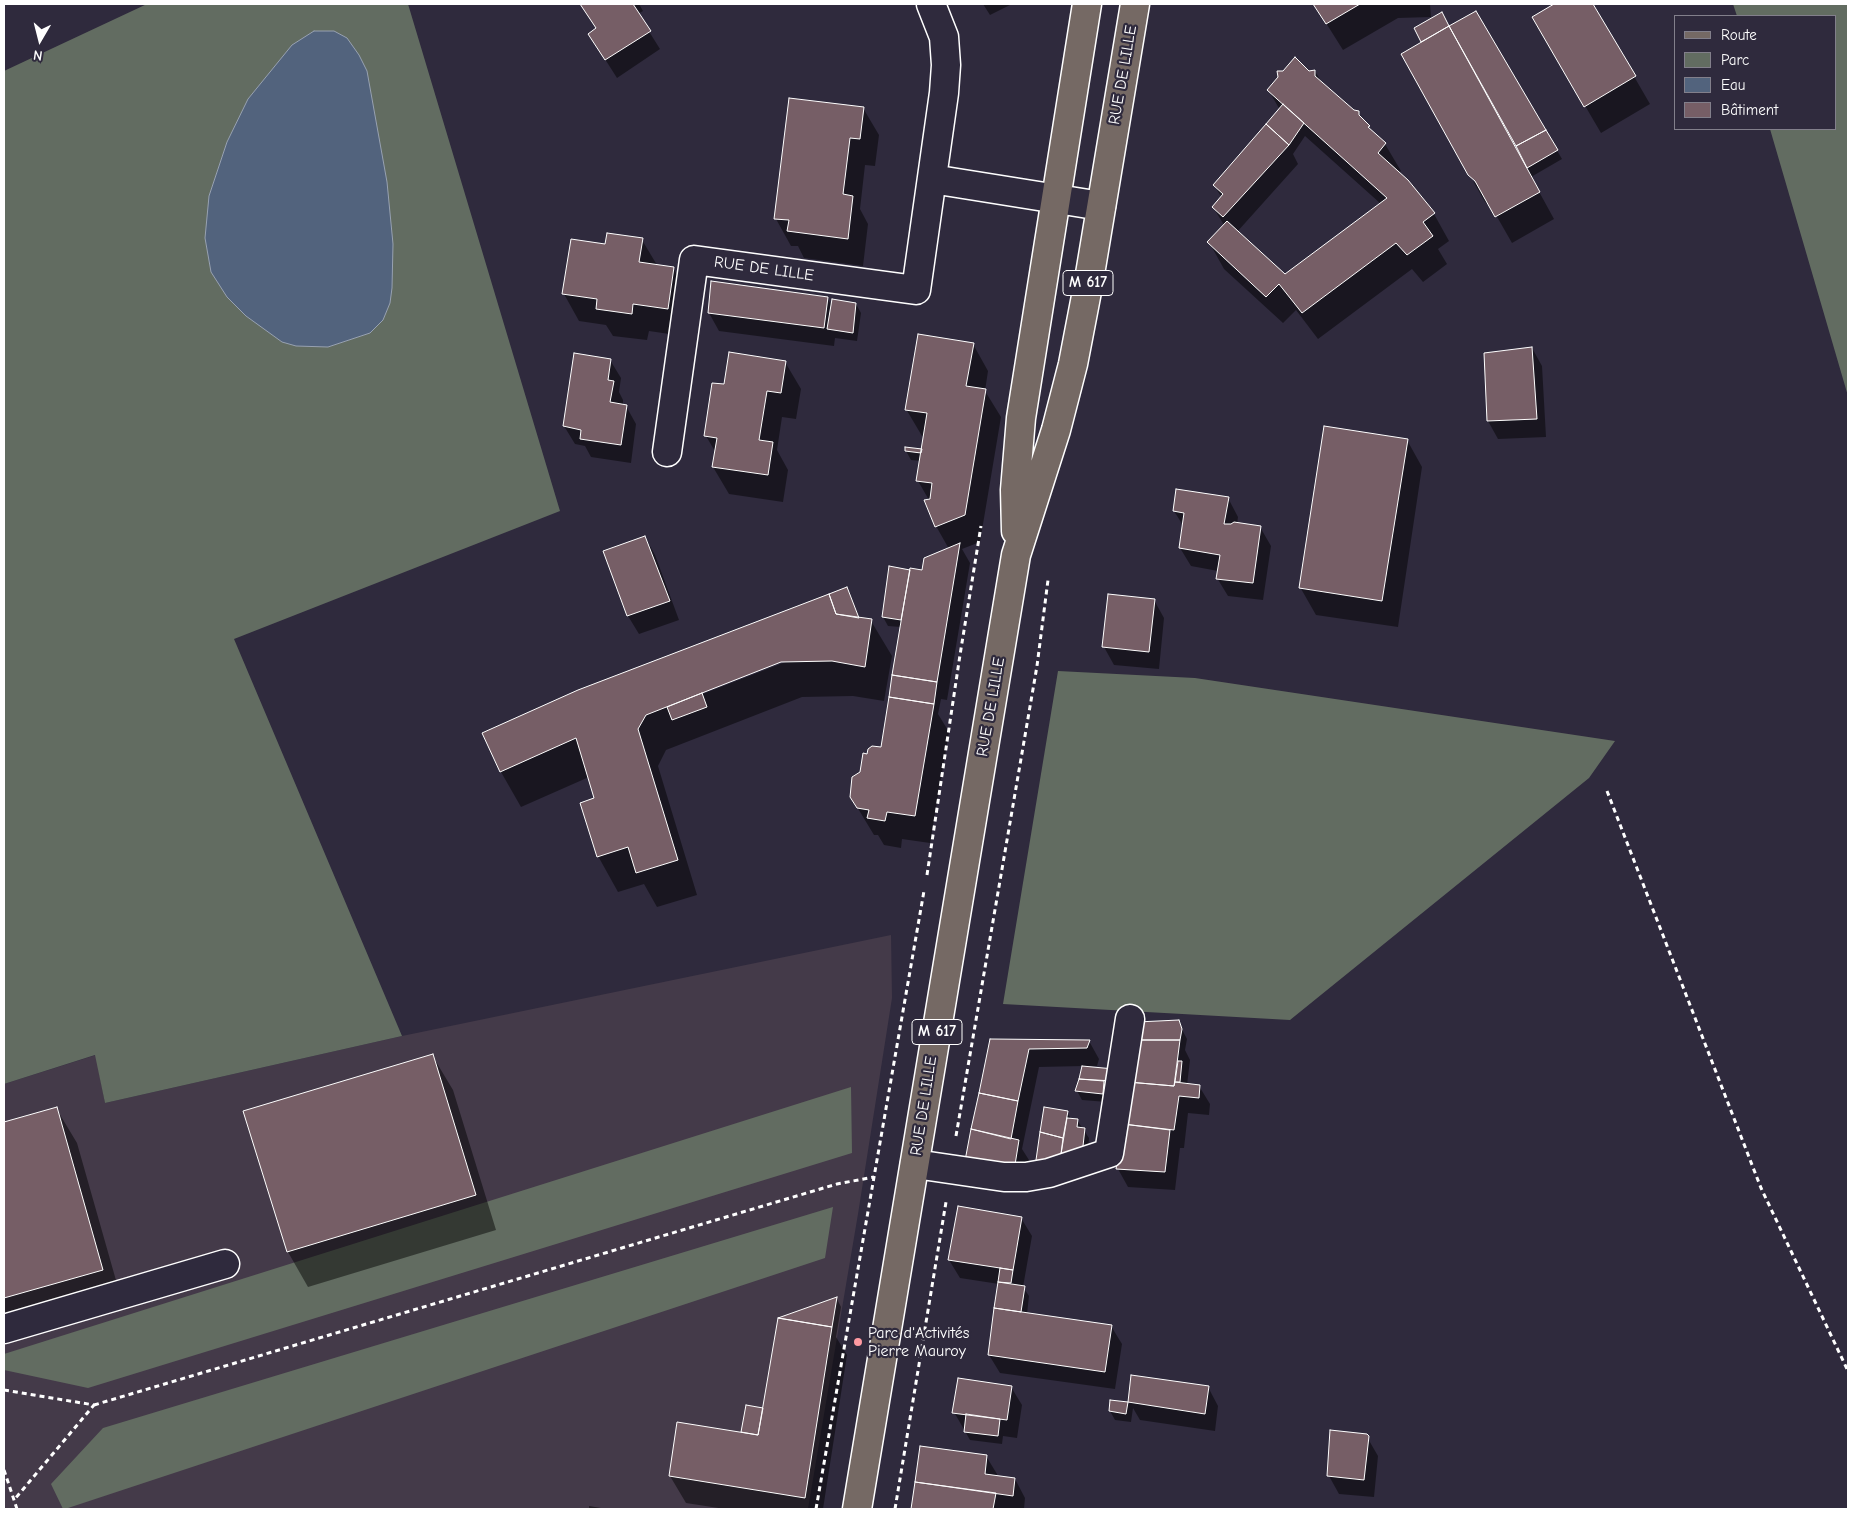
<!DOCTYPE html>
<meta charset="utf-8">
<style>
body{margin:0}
#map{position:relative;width:1852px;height:1513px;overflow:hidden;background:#2f2a3d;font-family:"Comic Neue",sans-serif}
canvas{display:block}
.frame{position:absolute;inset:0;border:5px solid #fff;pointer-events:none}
.legend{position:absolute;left:1674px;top:15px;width:162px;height:115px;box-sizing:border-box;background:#2f2a3d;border:1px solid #827f8b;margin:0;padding:6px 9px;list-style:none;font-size:15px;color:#fff}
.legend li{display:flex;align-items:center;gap:10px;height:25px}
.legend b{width:25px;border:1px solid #827f8b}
.north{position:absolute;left:15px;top:15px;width:50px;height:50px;-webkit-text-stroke:4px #2f2a3d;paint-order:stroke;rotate:188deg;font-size:14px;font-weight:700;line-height:20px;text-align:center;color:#fff}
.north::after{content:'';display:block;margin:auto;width:18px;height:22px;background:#fff;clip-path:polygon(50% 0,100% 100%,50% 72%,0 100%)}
</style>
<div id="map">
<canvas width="1852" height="1513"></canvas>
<div class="frame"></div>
<ul class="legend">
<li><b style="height:6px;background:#756964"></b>Route</li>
<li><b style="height:14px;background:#626c61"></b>Parc</li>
<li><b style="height:14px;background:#52637d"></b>Eau</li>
<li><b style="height:14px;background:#765e66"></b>Bâtiment</li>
</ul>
<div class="north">N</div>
</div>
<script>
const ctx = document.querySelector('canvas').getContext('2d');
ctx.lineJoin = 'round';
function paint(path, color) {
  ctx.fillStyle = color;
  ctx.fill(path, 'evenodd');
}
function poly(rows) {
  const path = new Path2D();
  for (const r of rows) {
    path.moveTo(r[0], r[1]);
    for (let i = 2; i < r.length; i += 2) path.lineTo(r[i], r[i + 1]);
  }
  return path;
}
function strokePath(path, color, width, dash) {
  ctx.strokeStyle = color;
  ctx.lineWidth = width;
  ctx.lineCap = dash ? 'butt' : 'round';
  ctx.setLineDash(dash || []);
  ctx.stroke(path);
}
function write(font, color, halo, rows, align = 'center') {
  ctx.font = font + ' "Comic Neue",sans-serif';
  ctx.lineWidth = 4.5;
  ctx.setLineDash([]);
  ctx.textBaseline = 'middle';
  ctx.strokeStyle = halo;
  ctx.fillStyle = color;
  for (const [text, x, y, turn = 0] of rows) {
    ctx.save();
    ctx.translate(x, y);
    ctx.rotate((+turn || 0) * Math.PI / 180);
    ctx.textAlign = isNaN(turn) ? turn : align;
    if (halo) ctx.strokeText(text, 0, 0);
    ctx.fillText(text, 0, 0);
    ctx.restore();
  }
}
paint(poly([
 [891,935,892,998,858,1214,808,1509,4,1509,4,1084,96,1055,105,1103,402,1036]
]), '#443a49');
paint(poly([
 [147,4,408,4,560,511,234,639,402,1036,105,1103,95,1055,4,1084,4,71],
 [1733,4,1848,4,1848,396,1770,129,1836,129,1836,16,1737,16],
 [1058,671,1195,678,1615,741,1589,778,1290,1020,1003,1004],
 [851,1087,852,1153,88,1388,4,1370,4,1354],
 [833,1207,825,1258,65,1509,63,1509,51,1484,103,1428]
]), '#626c61');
const water = poly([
 [314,31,334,31,347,38,359,55,367,71,387,182,393,244,392,288,390,303,383,320,370,333,328,347,296,346,282,342,246,316,227,297,211,272,205,238,209,196,227,142,248,99,292,45,314,31]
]);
paint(water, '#52637d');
strokePath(water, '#97a1b1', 1);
paint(poly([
 [581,4,639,4,643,11,638,14,660,49,617,78,589,34,597,29],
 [983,4,1012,4,990,15],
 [1314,4,1430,4,1431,17,1398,18,1343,50],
 [1557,4,1592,4,1650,104,1601,133,1533,17],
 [1476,13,1562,159,1531,177,1554,219,1512,243,1492,208,1485,202,1473,181,1479,186,1423,42,1416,28,1441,14,1449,28],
 [1485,88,1527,165,1525,166,1483,89],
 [1315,71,1322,83,1353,112,1358,112,1373,133,1385,144,1401,171,1399,173,1407,181,1434,214,1449,241,1438,249,1447,264,1423,282,1412,269,1318,339,1296,310,1283,323,1224,269,1209,242,1224,225,1213,207,1222,198,1214,185,1280,110,1269,91],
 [1305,136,1381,204,1285,276,1237,232,1298,164,1293,154],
 [863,108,879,135,875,166,865,165,860,209,868,224,863,266,804,258,798,246,791,246,776,219],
 [642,240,657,265,673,268,689,295,683,336,649,331,647,340,613,336,606,325,579,321,564,294,607,246],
 [713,282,827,298,832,306,856,304,861,313,857,341,835,338,834,346,719,331,709,313],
 [973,344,988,371,985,391,1001,417,980,542,962,549,970,563,947,700,941,699,938,714,949,732,930,843,902,839,901,848,884,845,878,835,874,835,851,797,868,755,882,748,901,627,888,626,883,617,911,571,923,571,949,549,936,526,929,500,918,481,921,461,911,460,906,451,922,450,924,437,922,436,906,409],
 [1532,348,1542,366,1546,437,1498,439,1488,421],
 [610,360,621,378,619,392,623,400,623,405,626,406,636,424,631,463,591,457,585,446,575,444,564,426],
 [785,362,801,389,796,419,782,417,777,450,788,470,783,502,729,494,713,467,716,453,706,436,725,386],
 [1407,440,1422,467,1398,627,1316,615,1300,587],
 [1228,498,1238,517,1237,524,1260,527,1271,546,1263,600,1228,596,1217,578,1218,571,1191,566,1180,548,1184,527,1174,511],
 [645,537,655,555,679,620,639,634,628,616,605,552],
 [847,588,860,619,871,621,892,656,884,701,853,696,802,697,666,750,658,766,697,895,657,907,644,884,618,892,598,856,595,799,589,777,521,807,501,772,484,734],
 [787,659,788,661,700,695,700,692],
 [1154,600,1164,618,1159,669,1114,665,1104,647],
 [1178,1022,1187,1039,1185,1050,1190,1060,1187,1085,1199,1086,1210,1104,1209,1115,1188,1113,1184,1148,1180,1148,1175,1190,1128,1187,1118,1169,1138,1024],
 [991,1040,1089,1041,1099,1059,1097,1066,1086,1066,1086,1068,1113,1071,1107,1102,1082,1100,1077,1091,1084,1066,1039,1067,1022,1149,1029,1160,1024,1189,976,1184],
 [432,1055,453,1090,496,1230,308,1287,288,1252,245,1112],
 [56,1108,77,1143,123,1305,4,1339,4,1123],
 [1067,1112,1071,1119,1077,1120,1089,1138,1087,1164,1036,1167],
 [1021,1218,1032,1236,1023,1287,1029,1296,1027,1314,1111,1326,1122,1344,1115,1389,1000,1373,989,1355,999,1284,960,1278,949,1260],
 [837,1299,841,1307,836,1337,847,1355,823,1509,725,1509,686,1503,670,1476,744,1434,742,1432,762,1409],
 [1133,1377,1208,1387,1218,1406,1215,1431,1140,1420,1133,1408,1131,1422,1115,1420,1110,1411,1111,1401,1129,1404],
 [1011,1387,1022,1405,1017,1438,1003,1436,1002,1444,970,1440,954,1412],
 [1367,1437,1378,1456,1374,1497,1339,1494,1329,1476],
 [921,1447,986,1456,997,1474,996,1477,1015,1479,1025,1498,1024,1509,912,1509],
 [589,1506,607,1509,589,1509]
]), '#0007');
const building = poly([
 [580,4,633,4,651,31,605,60,588,34,596,28,580,4],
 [1313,4,1360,4,1326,24,1313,4],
 [1554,4,1593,4,1636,76,1584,107,1532,17,1554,4],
 [1476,11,1546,130,1516,146,1449,26,1476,11],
 [1442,12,1449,26,1421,42,1414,28,1442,12],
 [1449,26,1540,192,1495,217,1475,181,1468,175,1401,54,1449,26],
 [1295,57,1309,71,1315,70,1315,76,1354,110,1359,111,1359,115,1370,126,1368,127,1386,143,1378,153,1408,180,1435,213,1423,222,1433,236,1407,255,1396,243,1302,313,1279,284,1266,297,1207,242,1227,221,1285,274,1387,198,1267,90,1278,77,1277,71,1283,71,1295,57],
 [789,98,864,107,860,139,850,138,843,194,853,196,848,239,787,231,789,220,774,219,789,98],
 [1283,104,1304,123,1289,145,1266,124,1283,104],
 [1266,124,1289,145,1223,217,1212,207,1223,194,1213,185,1266,124],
 [1546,130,1558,150,1527,168,1516,146,1546,130],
 [607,233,643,238,639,262,674,267,668,309,633,304,632,314,596,309,597,299,562,294,571,239,605,244,607,233],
 [711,281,828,297,824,328,708,313,711,281],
 [832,299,856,303,853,333,827,329,832,299],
 [918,334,974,343,966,386,986,389,965,515,935,527,924,500,930,499,932,483,916,481,927,413,905,410,918,334],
 [1532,347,1537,419,1487,421,1484,353,1532,347],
 [729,352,786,361,781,393,767,391,759,440,773,442,768,475,712,467,717,438,704,436,712,383,724,384,729,352],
 [574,353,611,359,608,380,614,381,610,402,627,405,621,445,580,439,581,430,563,426,574,353],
 [1324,426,1408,439,1382,601,1299,588,1324,426],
 [905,447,922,449,921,453,905,451,905,447],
 [1176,489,1229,497,1224,524,1231,524,1234,522,1261,526,1253,583,1216,579,1220,555,1179,548,1184,513,1173,511,1176,489],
 [645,536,670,601,627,616,603,551,645,536],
 [960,543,937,682,892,675,910,568,922,570,924,558,960,543],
 [889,566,910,570,901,620,882,617,889,566],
 [847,587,859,618,836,614,829,594,847,587],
 [829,594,836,614,872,619,865,667,832,661,781,662,646,715,638,729,678,860,636,873,628,847,597,857,580,803,594,798,576,738,500,772,482,733,578,690,829,594],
 [1108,594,1155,599,1149,652,1102,647,1108,594],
 [892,675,937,682,934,704,889,697,892,675],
 [702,693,707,707,672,720,667,707,702,693],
 [889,697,934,704,915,816,887,812,885,821,867,818,869,810,857,808,850,797,852,777,860,772,863,753,867,754,868,749,872,746,881,747,889,697],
 [1179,1020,1182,1029,1180,1040,1134,1040,1137,1022,1179,1020],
 [990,1039,1090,1040,1087,1048,1029,1049,1018,1101,979,1093,990,1039],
 [1134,1040,1180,1040,1174,1086,1128,1082,1134,1040],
 [433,1054,476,1195,287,1252,243,1111,433,1054],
 [1178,1061,1182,1061,1180,1082,1175,1082,1178,1061],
 [1082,1066,1114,1069,1113,1081,1079,1079,1082,1066],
 [1079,1079,1104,1081,1103,1094,1075,1091,1079,1079],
 [1128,1082,1174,1086,1175,1082,1200,1085,1199,1098,1179,1096,1174,1130,1123,1124,1128,1082],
 [979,1093,1018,1101,1011,1139,971,1129,979,1093],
 [57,1107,103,1270,4,1298,4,1122,57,1107],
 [1044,1107,1068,1111,1063,1138,1040,1132,1044,1107],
 [1067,1118,1078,1119,1077,1127,1085,1128,1082,1155,1061,1154,1067,1118],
 [1123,1124,1170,1130,1165,1172,1116,1169,1123,1124],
 [971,1129,1019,1140,1014,1171,964,1166,971,1129],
 [1040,1132,1063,1138,1060,1162,1035,1167,1040,1132],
 [958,1206,1022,1217,1013,1270,948,1260,958,1206],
 [1000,1268,1013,1270,1011,1283,998,1282,1000,1268],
 [998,1282,1025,1286,1021,1312,994,1308,998,1282],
 [837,1297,832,1327,778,1318,837,1297],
 [994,1308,1112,1325,1105,1372,988,1355,994,1308],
 [778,1318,832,1327,805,1498,669,1476,677,1422,758,1435,778,1318],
 [1131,1375,1209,1386,1205,1414,1128,1402,1131,1375],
 [958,1378,1012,1386,1007,1420,952,1413,958,1378],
 [1110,1400,1128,1402,1126,1414,1109,1411,1110,1400],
 [746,1405,763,1408,758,1435,741,1432,746,1405],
 [966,1414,1000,1419,998,1436,964,1432,966,1414],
 [1330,1430,1367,1434,1369,1436,1364,1480,1327,1476,1330,1430],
 [920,1446,987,1455,985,1474,1015,1478,1013,1496,915,1482,920,1446],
 [915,1482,996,1493,993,1509,911,1509,915,1482]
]);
paint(building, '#765e66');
strokePath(building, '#fff', 1);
const minor = poly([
 [932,179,1101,206],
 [667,452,694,260,916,290,944,93,946,65,944,37,931,4],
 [915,1164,1004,1177,1026,1177,1049,1173,1109,1153,1130,1019],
 [4,1329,225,1264]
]);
const major = poly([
 [1016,531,1015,490,1021,418,1087,4],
 [857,1509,1016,555,1056,430,1073,364,1088,286,1135,4]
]);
strokePath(minor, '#fff', 31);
strokePath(major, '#fff', 31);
strokePath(poly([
 [1607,791,1761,1188,1848,1371],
 [927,875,960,655,981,526],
 [956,1136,1037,666,1048,580],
 [4,1390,94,1405,14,1500],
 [94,1405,837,1184,874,1177],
 [4,1470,17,1509],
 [816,1509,924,891],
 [895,1509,946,1202]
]), '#fff', 3, [5, 4]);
strokePath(minor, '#2f2a3d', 28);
strokePath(major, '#756964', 28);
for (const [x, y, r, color] of [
 [858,1342,5,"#ff9aa2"]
]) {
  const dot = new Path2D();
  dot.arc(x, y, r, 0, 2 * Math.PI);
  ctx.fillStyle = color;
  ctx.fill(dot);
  strokePath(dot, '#2f2a3d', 2);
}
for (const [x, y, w] of [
 [1088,283,50],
 [937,1032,50]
]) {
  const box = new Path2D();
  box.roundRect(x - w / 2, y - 12.5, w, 25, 4);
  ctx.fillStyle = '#2f2a3d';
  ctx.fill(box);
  strokePath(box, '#fff', 1);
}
write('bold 15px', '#fff', null, [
 ["M 617",1088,283],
 ["M 617",937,1032]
]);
write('16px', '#fff', '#2f2a3d', [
 ["RUE DE LILLE",1123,75,-80],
 ["RUE DE LILLE",764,269,8],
 ["RUE DE LILLE",991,707,-80],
 ["RUE DE LILLE",924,1106,-81]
]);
write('16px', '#fff', '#2f2a3d', [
 ["Parc d'Activités",868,1333],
 ["Pierre Mauroy",868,1351]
], 'left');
</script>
